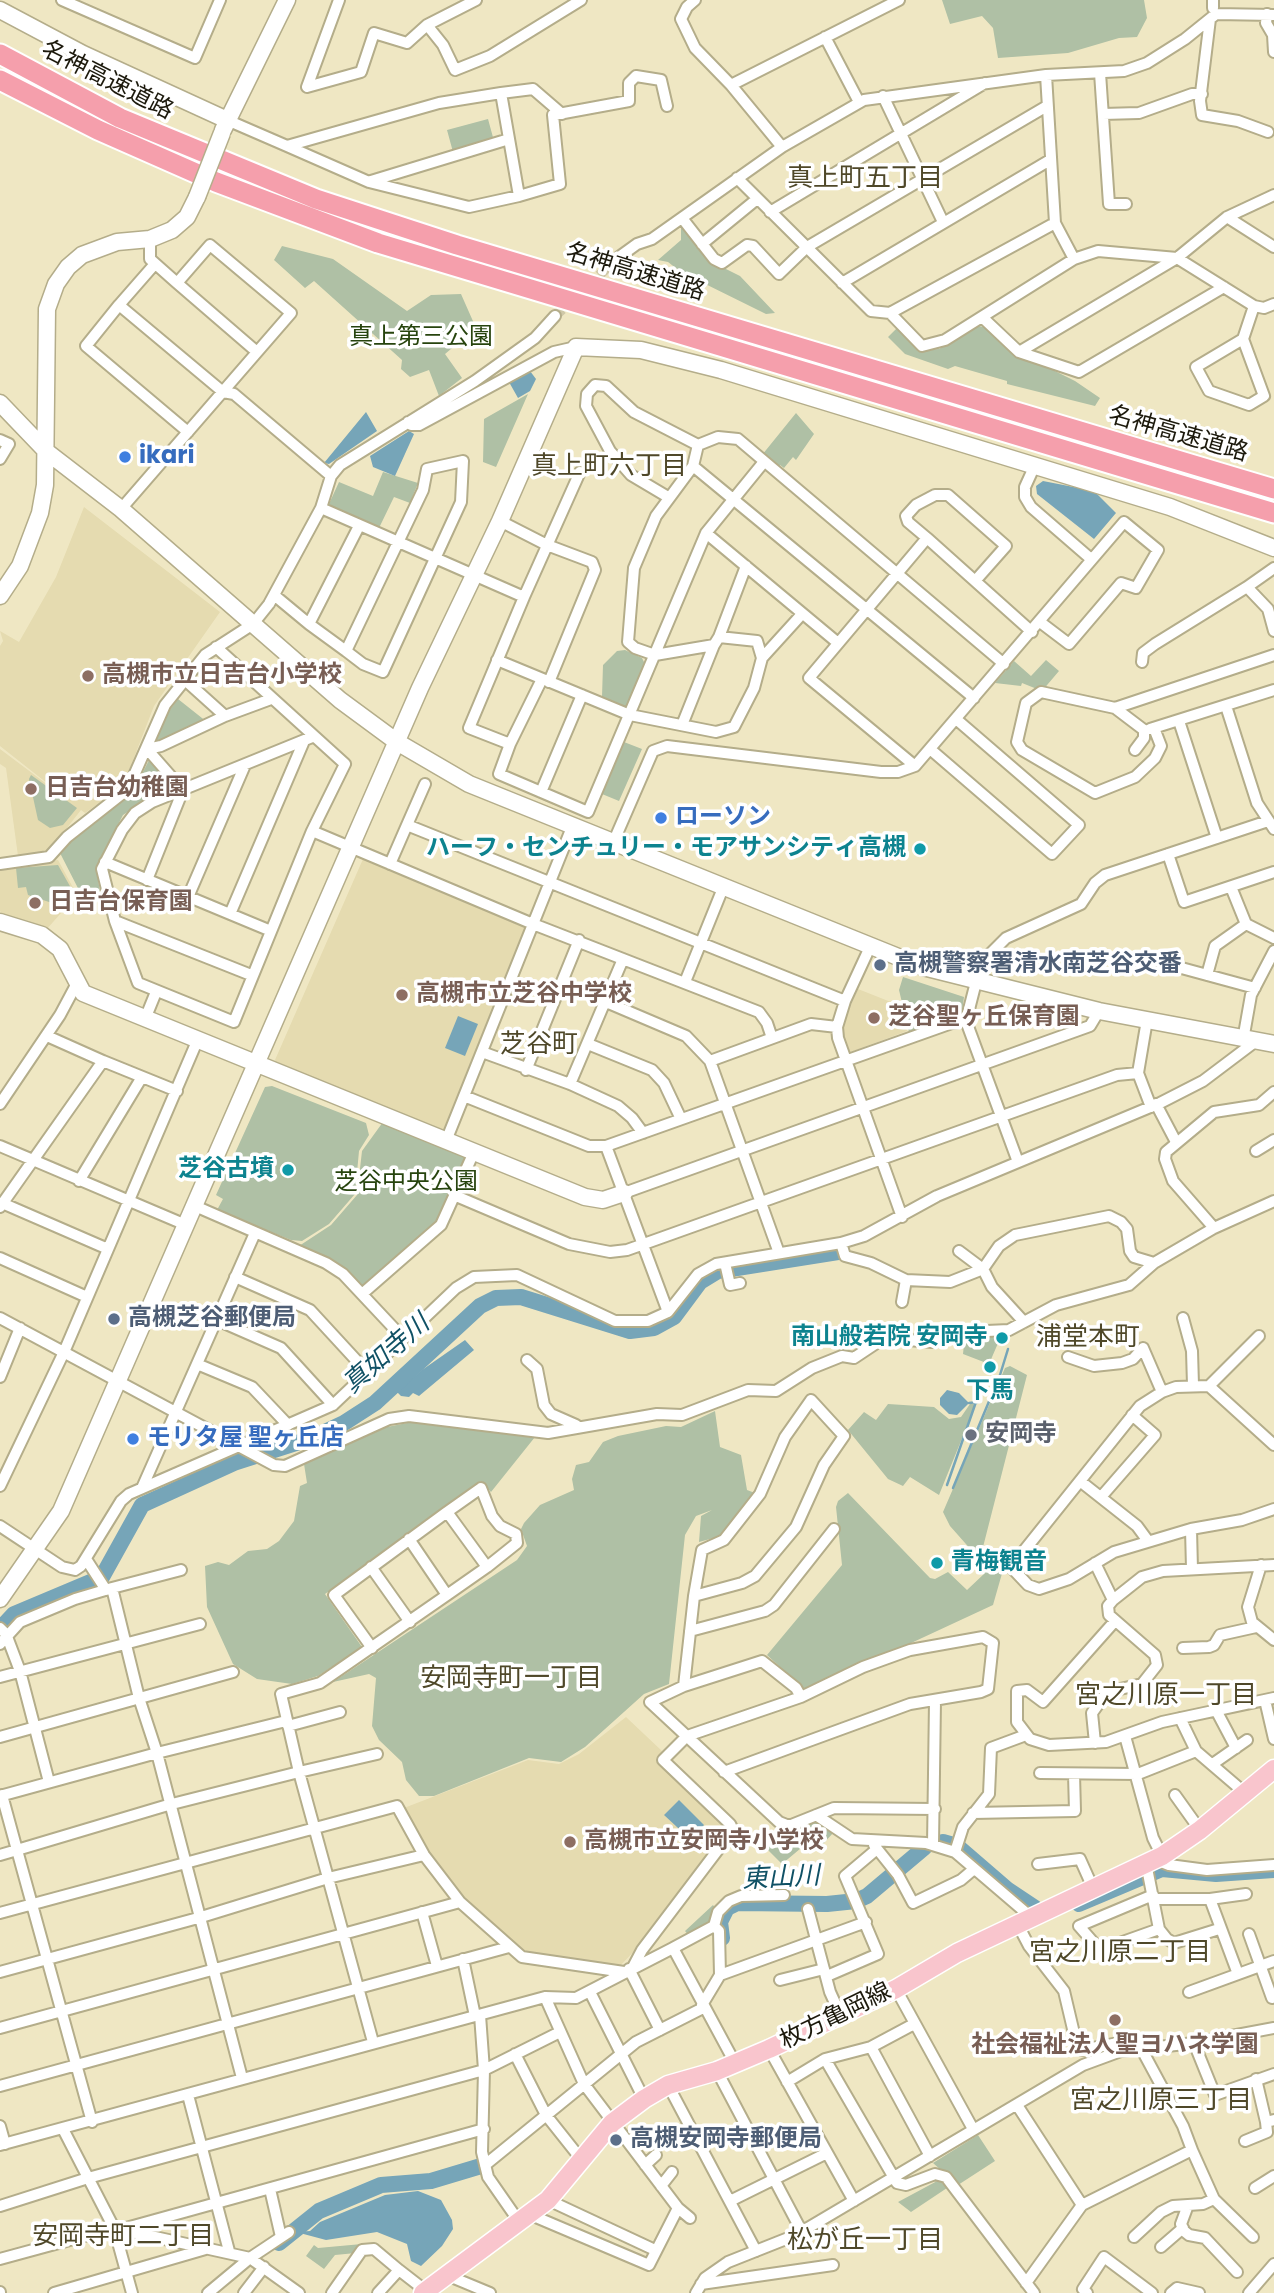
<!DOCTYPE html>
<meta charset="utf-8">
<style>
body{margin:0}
canvas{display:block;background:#efe7c3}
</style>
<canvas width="1274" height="2293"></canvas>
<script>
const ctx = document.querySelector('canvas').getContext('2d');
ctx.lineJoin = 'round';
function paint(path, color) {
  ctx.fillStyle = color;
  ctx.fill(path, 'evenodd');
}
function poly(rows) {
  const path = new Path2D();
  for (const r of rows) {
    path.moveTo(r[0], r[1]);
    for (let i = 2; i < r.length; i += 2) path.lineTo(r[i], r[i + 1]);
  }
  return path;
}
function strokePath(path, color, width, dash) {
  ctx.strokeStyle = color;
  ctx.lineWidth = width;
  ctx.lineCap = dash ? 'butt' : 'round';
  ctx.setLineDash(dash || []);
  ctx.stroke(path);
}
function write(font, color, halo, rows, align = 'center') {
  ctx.font = font + ' Poppins,"Noto Sans JP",sans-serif';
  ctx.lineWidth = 7;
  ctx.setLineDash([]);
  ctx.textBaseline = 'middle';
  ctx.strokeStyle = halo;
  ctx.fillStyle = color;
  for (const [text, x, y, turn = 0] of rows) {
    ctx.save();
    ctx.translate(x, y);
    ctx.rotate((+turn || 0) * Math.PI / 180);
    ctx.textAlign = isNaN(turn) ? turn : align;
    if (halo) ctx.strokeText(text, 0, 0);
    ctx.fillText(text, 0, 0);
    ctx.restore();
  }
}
paint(poly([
 [84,507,220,612,154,706,123,786,85,813,81,810,52,847,43,853,18,856,6,768,0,764,0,749,76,806,0,746,0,646,3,641,0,631,19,642,56,577],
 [363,859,524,924,526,930,445,1130,439,1131,277,1066,275,1060],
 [58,860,77,895,46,930,4,916,0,911,0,867],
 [858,989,901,1006,907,1031,848,1053,840,1029],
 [626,1717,662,1751,660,1762,727,1830,658,1926,620,1966,529,1954,516,1948,458,1892,424,1846,404,1808,528,1760,559,1764,579,1754]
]), '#e5dbb0');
paint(poly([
 [942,0,1144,0,1147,18,1137,37,1119,38,1068,53,998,58,993,28,982,16,950,24],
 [488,119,494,141,453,152,447,130],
 [681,225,685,225,712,262,740,276,775,313,766,314,681,272,668,262,658,260,681,240],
 [282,246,333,259,407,311,431,295,461,294,476,328,445,354,462,378,439,396,429,370,410,377,401,369,402,360,314,281,305,288,274,260],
 [978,326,985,327,1001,344,1075,381,1100,398,1095,406,1007,384,1007,381,955,366,948,369,905,354,888,337,897,328,920,350,939,349],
 [528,394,496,467,483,462,484,419],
 [796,413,814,434,796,460,793,457,784,468,780,465,778,468,762,455],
 [383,472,418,483,410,503,394,497,379,528,328,506,339,482,373,496],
 [625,650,642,658,646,666,630,705,624,707,602,697,603,665,617,651],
 [1046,660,1059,671,1042,691,1022,683,1021,686,995,683,1014,661,1031,676],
 [178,699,207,722,154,742,169,711],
 [624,742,642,749,619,801,602,794],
 [149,760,153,760,172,783,171,790,167,791,162,777,146,783,151,797,123,815,96,868,100,891,82,896,60,853,75,835,132,794],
 [31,775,77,808,63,825,50,828,38,820,29,779],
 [58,865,75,895,64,907,28,895,26,887,18,888,16,868],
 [903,977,964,997,962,1012,909,1032,899,990],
 [272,1086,366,1123,369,1135,359,1151,355,1194,329,1224,302,1241,291,1240,217,1210,223,1199,216,1195,265,1087],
 [383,1122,464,1155,467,1159,445,1209,434,1224,367,1284,360,1284,299,1246,331,1225,357,1195,362,1151],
 [965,1334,1002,1334,989,1364,963,1354],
 [1010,1366,1027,1375,982,1551,973,1552,950,1526,943,1512,1005,1368],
 [888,1404,934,1407,949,1419,961,1417,970,1404,976,1404,939,1495,910,1477,903,1486,888,1479,848,1430,864,1412,876,1420],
 [715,1411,720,1447,741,1455,747,1490,755,1493,721,1536,699,1542,701,1516,712,1510,696,1516,685,1535,669,1684,644,1694,585,1747,561,1762,529,1758,434,1796,419,1796,406,1780,402,1762,379,1740,372,1726,376,1678,369,1674,333,1682,517,1560,527,1546,521,1529,524,1523,540,1505,574,1490,572,1479,576,1465,589,1462,603,1442,618,1436,666,1426,681,1427],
 [412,1422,535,1437,491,1492,481,1481,325,1594,362,1647,318,1676,292,1684,257,1679,233,1664,207,1607,205,1566,218,1562,229,1565,248,1551,267,1549,279,1541,294,1521,300,1486,307,1483,304,1464,387,1427],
 [848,1493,930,1578,935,1579,948,1572,967,1590,985,1573,969,1558,994,1564,1003,1570,993,1605,810,1690,804,1689,767,1655,842,1565,836,1507,838,1501],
 [816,1820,835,1831,820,1847,813,1838,782,1864,767,1849,780,1830,783,1832],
 [713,1905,717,1911,710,1924,690,1937,685,1931],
 [978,2135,995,2161,958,2185,933,2163],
 [939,2180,947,2188,911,2212,898,2202],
 [362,2244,356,2253,335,2255,324,2269,306,2256,314,2245,318,2248]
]), '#afc0a5');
paint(poly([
 [530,371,536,379,530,391,518,398,509,382],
 [366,412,377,431,329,464,324,463],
 [409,431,414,434,395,476,373,467,370,456],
 [1043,481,1094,491,1116,513,1094,539,1037,494,1036,486],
 [458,1016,478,1024,465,1056,445,1048],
 [465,1340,474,1350,419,1396,413,1393,409,1397,401,1396,397,1392,422,1370],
 [947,1390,959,1393,969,1403,957,1415,949,1414,940,1405,940,1398],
 [679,1800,704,1825,690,1839,664,1815],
 [418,2191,441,2200,452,2220,453,2229,442,2246,421,2266,411,2261,407,2244,377,2232,326,2240,296,2232,310,2231,320,2222,385,2195]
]), '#76a5b8');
strokePath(poly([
 [969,1403,978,1402],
 [947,1485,984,1379],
 [953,1488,1000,1375,1008,1349]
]), '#76a5b8', 2.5);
strokePath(poly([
 [0,1629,14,1614,102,1577,142,1505,234,1463,312,1438,344,1423,375,1403,480,1306,496,1298,521,1297,630,1331,654,1328,674,1317,700,1282,718,1271,838,1252],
 [943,1842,957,1846,1008,1890,1035,1908],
 [1079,1904,1162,1869,1216,1874,1274,1870],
 [722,1938,720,1922,727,1908,737,1903,827,1904,856,1901,867,1896,924,1848],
 [279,2243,319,2211,381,2185,431,2181,481,2166]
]), '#76a5b8', 16);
strokePath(poly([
 [555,316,619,257]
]), '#cfc8a8', 10, [10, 5]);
const street = poly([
 [62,0,195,58,220,0],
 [339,0,307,87,361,72,374,33,407,43,427,25,476,0],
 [695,0,687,7,681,19,695,48,731,85,782,147],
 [1213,8,1213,0],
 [1267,14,1266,23,1273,35,1274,52],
 [1210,19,1200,101,1202,115,1238,121,1268,132],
 [427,25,443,45,455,70,490,56,581,0],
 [825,37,859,102],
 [1100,73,1109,204,1126,204],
 [1046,75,1055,223,1074,259],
 [731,85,899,0],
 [501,93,533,89,562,114],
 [883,96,943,222],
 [1103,114,1139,113,1192,94,1202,94],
 [227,120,287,146],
 [737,178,871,311,890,313,922,346,945,340,1074,259,1098,251,1177,258,1254,306,1264,308,1274,304],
 [371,181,509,139],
 [519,196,501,93,439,103,287,146,369,182,469,207,519,196,560,184,553,115,629,101,629,83,636,76,661,80,667,106],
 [770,212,985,83],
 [1227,217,1274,247],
 [682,218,714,259,722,263,747,245,753,246,779,274,807,247,1047,106],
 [702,244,757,199],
 [619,257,637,244,652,239,782,147,864,100,1046,75,1124,71,1147,63,1185,39,1216,14,1274,15],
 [154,265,119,305,223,392,234,394,331,476],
 [177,283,257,352],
 [842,283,1050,160],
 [119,305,86,346,188,432],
 [890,313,1055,223],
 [982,317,1019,352,1079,372,1224,287],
 [1243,339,1264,396,1249,405,1209,391,1196,367,1243,339,1254,306],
 [1019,352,1177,258,1227,217,1274,195],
 [408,422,411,425,419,425,554,352,576,347],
 [0,440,9,444,0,459],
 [463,461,461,502,383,672,363,664,346,651,423,490,427,469,463,461],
 [1035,465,1025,487,1025,497,1031,507,1091,559],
 [693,466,656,516,634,568,628,642,635,648,655,655,714,645,719,637,757,641,762,658],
 [668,497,631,475,610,451,586,406,587,394,595,385,606,386,634,412,698,445],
 [321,508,524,597,469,728,510,744,499,774,588,812,706,533,763,463],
 [121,509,291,313,210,245,177,283,150,259,150,239],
 [500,521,547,545,592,562,595,570,549,682],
 [706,533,838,643],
 [927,538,908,522,906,516,916,505,935,495,948,495,1006,546,975,581],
 [1274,568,1247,587,1268,609,1274,631],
 [274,595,309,624],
 [524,597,580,472],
 [719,637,746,566],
 [216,647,345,764,312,831,234,1022,138,983,115,921,102,869,122,830,135,813,152,802,312,737],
 [346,651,309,624,359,526],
 [497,660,630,715,716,732,734,727,754,688,762,658,802,614],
 [1142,662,1143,653,1155,644,1247,587],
 [185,680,225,716,271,699],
 [974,698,693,466,698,445,718,437,738,439,1004,664],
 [1226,706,1257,803,1274,829],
 [1115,708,1274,655],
 [1179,721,1217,838],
 [682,725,714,645],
 [1150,729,1274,690],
 [510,744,542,679],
 [147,749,161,746,225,716],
 [147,749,183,790],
 [930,749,1052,854,1079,825,956,719],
 [1135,750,1144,738,1144,730,1115,708,1041,692,1026,703,1017,742,1022,750,1095,793,1135,777,1155,758,1161,746,1154,728],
 [915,766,809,678,927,538,1032,632],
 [541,792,582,695],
 [407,825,425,784],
 [312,831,533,924,759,1012,767,1023,772,1038],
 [613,843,653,751,667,746,881,772,898,772,915,766,1124,522,1158,550,1136,588,1121,583,1069,644,1040,622],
 [1168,854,1184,902,1274,872],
 [105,862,271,931],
 [0,864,49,857,67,837,128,789,165,705,205,655,253,624,269,604,321,508,331,476,340,465,475,381,535,338,555,316],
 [390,864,407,825,845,1001],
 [147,880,183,790],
 [1231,887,1246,924,1274,938],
 [188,897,245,765],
 [230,914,304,741],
 [115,921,251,975],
 [870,947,845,1001,837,1027,838,1038,902,1217],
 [1152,960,1255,988],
 [1207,975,1215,946,1246,924],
 [685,982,723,888],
 [606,1002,686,1036,710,1061,779,1253],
 [145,1019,156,992],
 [1147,1020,1138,1073,1151,1107],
 [966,1021,976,982,991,953,1006,938,1081,904,1095,883,1105,875,1268,821],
 [47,1036,103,1061],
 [1243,1040,1251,995,1274,951],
 [588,1044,652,1070,664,1083,681,1119],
 [482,1052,570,1084,618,1106,632,1118,643,1133],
 [710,1061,811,1024,837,1027],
 [526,1070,579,940],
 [570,1084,623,959],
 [464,1096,589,1146,606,1146,952,1023,966,1021,1018,1162],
 [0,1104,60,1015,76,985],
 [1156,1104,1176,1142],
 [446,1141,572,827],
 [0,1146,186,1225],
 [606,1146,668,1312],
 [1256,1151,1274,1140],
 [79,1181,142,1077],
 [624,1193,1090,1026,1099,1011],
 [456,1196,569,1244,610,1252,627,1250,1117,1075,1138,1073],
 [2,1203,108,1249],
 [195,1206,326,1263,343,1274,403,1338],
 [0,1207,103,1061,177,1091],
 [1214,1228,1173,1181,1165,1159,1166,1152,1214,1112,1259,1105,1274,1092],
 [841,1243,845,1256,871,1263,906,1280,950,1282,983,1269,999,1246,1015,1235,1109,1216,1121,1222,1127,1229,1130,1251,1134,1257,1154,1263],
 [959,1251,983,1269,992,1287,1024,1322],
 [0,1258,87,1297],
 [725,1263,730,1285,740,1283],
 [235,1277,310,1310,368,1373],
 [362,1294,441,1225,474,1152],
 [902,1302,906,1280],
 [0,1318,274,1465,285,1466,389,1419,409,1416,548,1433,657,1414,682,1415,748,1390,776,1391,812,1368,842,1356,854,1358,884,1338,932,1342,964,1332,1009,1330,1056,1305,1129,1285,1154,1263,1214,1228,1274,1201],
 [1183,1318,1192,1351,1193,1385],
 [217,1320,281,1348,333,1405],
 [1068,1357,1094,1366,1122,1363,1133,1359,1143,1348,1162,1392],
 [527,1360,537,1369,544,1405,551,1414,576,1425],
 [197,1364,252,1387,288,1425],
 [0,1377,20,1328],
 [1209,1386,1259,1336],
 [811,1400,844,1436,824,1465,796,1527,755,1576,742,1583,694,1596,702,1550,724,1540,760,1494,785,1437,811,1400],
 [1274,1445,1209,1386,1176,1387,1162,1392,1140,1406,1011,1567,1028,1585,1039,1589,1069,1579,1114,1552,1191,1529,1242,1520,1274,1509],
 [1080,1481,1137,1526,1148,1541],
 [0,1486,64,1352,198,1039],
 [142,1488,255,1233],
 [1101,1497,1155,1435,1132,1415],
 [0,1526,62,1567,75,1570,81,1566,121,1501,129,1494,333,1405,456,1288,474,1277,517,1275,615,1321,648,1321,668,1312,698,1274,716,1264,841,1243,864,1236,937,1196,1160,1103,1203,1081,1256,1041],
 [1191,1529,1192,1569],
 [86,1559,106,1590],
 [1095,1563,1113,1600],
 [1261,1565,1248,1607,1252,1622,1274,1640],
 [371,1567,410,1622],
 [112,1588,181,1570],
 [447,1595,487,1567],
 [694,1596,684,1686,650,1702,779,1822,789,1826,834,1808,935,1809],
 [1115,1621,1043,1702,1027,1690,1017,1691,1017,1722,1030,1739,1049,1745,1106,1742,1162,1722,1274,1698],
 [0,1628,6,1634,20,1671,49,1782],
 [690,1631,765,1611,774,1605,834,1529],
 [0,1644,20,1622,75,1599,112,1588,139,1698,157,1753,0,1796],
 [372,1648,334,1595,447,1512,487,1567,517,1543,516,1534,500,1526,492,1516,481,1488,447,1512],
 [1183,1648,1209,1647,1214,1645,1220,1635,1256,1627],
 [0,1677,200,1624],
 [684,1686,762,1661,796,1688,801,1697],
 [1265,1700,1274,1739],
 [1217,1712,1236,1748],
 [1180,1718,1196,1751,1245,1793],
 [288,1726,340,1712],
 [1125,1736,1153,1838,1162,1856],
 [0,1737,233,1672],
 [1095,1743,1092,1713,1107,1692,1142,1684,1157,1665,1155,1655,1109,1615,1108,1606,1113,1600,1142,1577,1163,1571,1274,1565],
 [377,1754,299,1772,281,1694,320,1683,447,1595,409,1539],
 [1214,1763,1247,1740],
 [1040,1773,1138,1774,1196,1751],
 [1175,1795,1200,1830],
 [973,1813,1075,1811,1074,1774],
 [816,1815,852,1839,926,1843,955,1852,1031,1917],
 [874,1845,898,1875,913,1903,961,1880,974,1869],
 [933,1845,935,1701],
 [955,1852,963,1827,989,1794,991,1748,1026,1735],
 [0,1855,17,1850,2,1795],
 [1154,1859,1169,1865,1207,1870,1274,1865],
 [1146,1863,1159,1929,1167,1939,1174,1943,1219,1929],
 [1038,1864,1080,1859,1093,1888],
 [1153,1895,1079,1926,1100,1950,1159,1929],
 [1154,1899,1210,1899,1246,1894],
 [1210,1899,1238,1974],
 [808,1909,830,1992,840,2014],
 [422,1912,437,1966],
 [0,1913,397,1806,424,1855,460,1902,522,1957,624,1972],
 [1017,1923,1029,1946,1064,1991,1077,2046,1082,2050,1118,2043,1121,2051],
 [1249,1934,1272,1998],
 [673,1948,714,1926,718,1912,729,1901,741,1896,784,1895],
 [463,1959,475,2016],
 [633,1967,642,1950,733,1830,730,1824,663,1760,687,1736,801,1697,863,1667,910,1650,983,1637,993,1643,988,1689,981,1692,910,1704,724,1772],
 [629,1969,660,2030],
 [0,1972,198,1918,328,1878,424,1855],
 [720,1975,866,1922],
 [827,1976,878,1954,845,1876,877,1849],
 [780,1980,824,1969],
 [896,1989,973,2129],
 [590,1992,644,2099],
 [1189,1992,1274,1961],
 [545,1997,584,2084,678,2208],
 [702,2005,720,1975,719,1931,714,1926],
 [480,2015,484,2070,482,2152,488,2177,520,2223],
 [0,2028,460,1902],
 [1194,2043,1215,2095,1274,2074],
 [871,2047,930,2156],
 [769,2049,854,2201],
 [515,2054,546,2115,581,2159],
 [825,2059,871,2047,914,2024],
 [717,2071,802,2232],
 [242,2078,157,1753,286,1721],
 [1256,2079,1266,2122],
 [787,2082,825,2059,897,2183,906,2185,935,2174,946,2177,1034,2293],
 [668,2085,756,2251],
 [0,2086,509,1947],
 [188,2095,229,2251],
 [1017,2105,1082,2205],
 [92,2122,17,1850,168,1805,299,1772,373,2042],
 [0,2126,5,2144],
 [63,2129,114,2228,132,2293],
 [1245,2141,1267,2132,1266,2122,1274,2120],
 [0,2145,545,1997,576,1998,673,1948,735,2063],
 [1192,2150,1214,2199,1253,2237],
 [485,2165,636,2042,703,2008],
 [645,2165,656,2155],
 [661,2186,672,2172],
 [1255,2188,1274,2176],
 [270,2189,281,2237],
 [548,2200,655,2250],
 [730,2201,827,2153],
 [1188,2205,1181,2224,1184,2231,1189,2235,1205,2238,1237,2272],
 [0,2206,88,2178,484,2070,560,2032],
 [531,2215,649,2265,678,2208,690,2218],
 [126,2228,484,2129],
 [1134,2237,1161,2212,1173,2206,1203,2204,1214,2199],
 [1161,2247,1183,2228],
 [0,2259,114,2228,250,2258,289,2232],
 [449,2276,490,2293],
 [1026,2283,1082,2205,1192,2150,1183,2126,1142,2050],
 [701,2284,833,2265],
 [0,2292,0,2293],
 [54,2293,209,2248],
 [208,2293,250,2258,299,2293],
 [244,2293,264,2267],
 [332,2293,362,2250,374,2249,399,2270],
 [378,2293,399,2270,426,2291],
 [696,2293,705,2278,728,2262,796,2235,1083,2065,1121,2051,1194,2043,1274,2028],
 [1087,2293,1083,2289,1104,2257,1152,2293],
 [1171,2293,1177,2288,1199,2293],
 [1249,2293,1274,2264]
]);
const secondary = poly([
 [0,10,83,54,227,120],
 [223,130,287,0],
 [0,403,47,452,121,509,340,700,397,742,469,784,923,967,1099,1011,1274,1044],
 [0,596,20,566,40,513,45,485,47,309,56,284,68,267,82,255,117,242,150,239,172,230,187,217,197,197],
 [0,922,42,935,60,949,83,993,585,1197,603,1200,624,1193],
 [0,1599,61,1511,420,688,500,521,576,347,641,350,721,370,1170,507,1274,548]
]);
const primary = poly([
 [423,2293,548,2200,612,2123,644,2099,668,2085,717,2071,769,2049,896,1989,957,1953,1162,1856,1200,1830,1274,1769]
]);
const highway = poly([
 [0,54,120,118,316,199,457,245,1274,489],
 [0,80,98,130,216,182,378,243,1274,513]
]);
strokePath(street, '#b4ad8a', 14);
strokePath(secondary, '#b4ad8a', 19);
strokePath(primary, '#fff', 21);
strokePath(highway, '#fff', 23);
strokePath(street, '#fff', 10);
strokePath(secondary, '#fff', 16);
strokePath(primary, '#f9c5cd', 18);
strokePath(highway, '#f59fac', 19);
const secondaryBridge = poly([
 [197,197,222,133]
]);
strokePath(secondaryBridge, '#b4ad8a', 19, []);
strokePath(secondaryBridge, '#fff', 16);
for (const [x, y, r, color] of [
 [125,457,7,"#3f7fe0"],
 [88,676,7,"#8d6e63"],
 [31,789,7,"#8d6e63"],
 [661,818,7,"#3f7fe0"],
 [920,849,7,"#0f9aa8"],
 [35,903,7,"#8d6e63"],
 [880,965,7,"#5c6f8a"],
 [402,995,7,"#8d6e63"],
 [874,1018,7,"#8d6e63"],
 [288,1170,7,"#0f9aa8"],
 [114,1319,7,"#5c6f8a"],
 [1002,1338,7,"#0f9aa8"],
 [990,1367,7,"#0f9aa8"],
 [971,1435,7,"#6b7280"],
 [133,1439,7,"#3f7fe0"],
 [937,1563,7,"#0f9aa8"],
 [570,1842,7,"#8d6e63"],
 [1115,2020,7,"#8d6e63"],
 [616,2140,7,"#5c6f8a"]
]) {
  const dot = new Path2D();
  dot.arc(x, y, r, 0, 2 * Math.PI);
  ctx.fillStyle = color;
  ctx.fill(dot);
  strokePath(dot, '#fff', 2.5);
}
write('24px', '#1c190c', '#fff', [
 ["名神高速道路",107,81,27],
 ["名神高速道路",635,273,17],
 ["名神高速道路",1178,435,16],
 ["枚方亀岡線",836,2017,-26]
]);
write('24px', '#27440e', '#fff', [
 ["真上第三公園",421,338],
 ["芝谷中央公園",406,1183]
]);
write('bold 24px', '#366cbe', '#fff', [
 ["ikari",139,457],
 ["ローソン",675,818],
 ["モリタ屋 聖ヶ丘店",147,1439]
], 'left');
write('bold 24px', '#785e54', '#fff', [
 ["高槻市立日吉台小学校",102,676],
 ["日吉台幼稚園",45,789],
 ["日吉台保育園",49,903],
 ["高槻市立芝谷中学校",416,995],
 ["芝谷聖ヶ丘保育園",888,1018],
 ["高槻市立安岡寺小学校",584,1842],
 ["社会福祉法人聖ヨハネ学園",1115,2046,"center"]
], 'left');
write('bold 24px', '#0d838f', '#fff', [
 ["ハーフ・センチュリー・モアサンシティ高槻",906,849],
 ["芝谷古墳",274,1170],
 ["南山般若院 安岡寺",988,1338],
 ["下馬",990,1392,"center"],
 ["青梅観音",951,1563,"left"]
], 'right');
write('bold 24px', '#4e5e75', '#fff', [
 ["高槻警察署清水南芝谷交番",894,965],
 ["高槻芝谷郵便局",128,1319],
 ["高槻安岡寺郵便局",630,2140]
], 'left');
write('bold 24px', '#5b616d', '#fff', [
 ["安岡寺",985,1435]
], 'left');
write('26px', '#4f4829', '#fff', [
 ["真上町五丁目",865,179],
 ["真上町六丁目",609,467],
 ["芝谷町",539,1045],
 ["浦堂本町",1088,1338],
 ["安岡寺町一丁目",511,1679],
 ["宮之川原一丁目",1166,1696],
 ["宮之川原二丁目",1120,1953],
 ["宮之川原三丁目",1161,2101],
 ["安岡寺町二丁目",123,2237],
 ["松が丘一丁目",865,2241]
]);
write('italic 26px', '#105165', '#fff', [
 ["真如寺川",387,1355,-41],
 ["東山川",781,1879,-3]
]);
</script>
